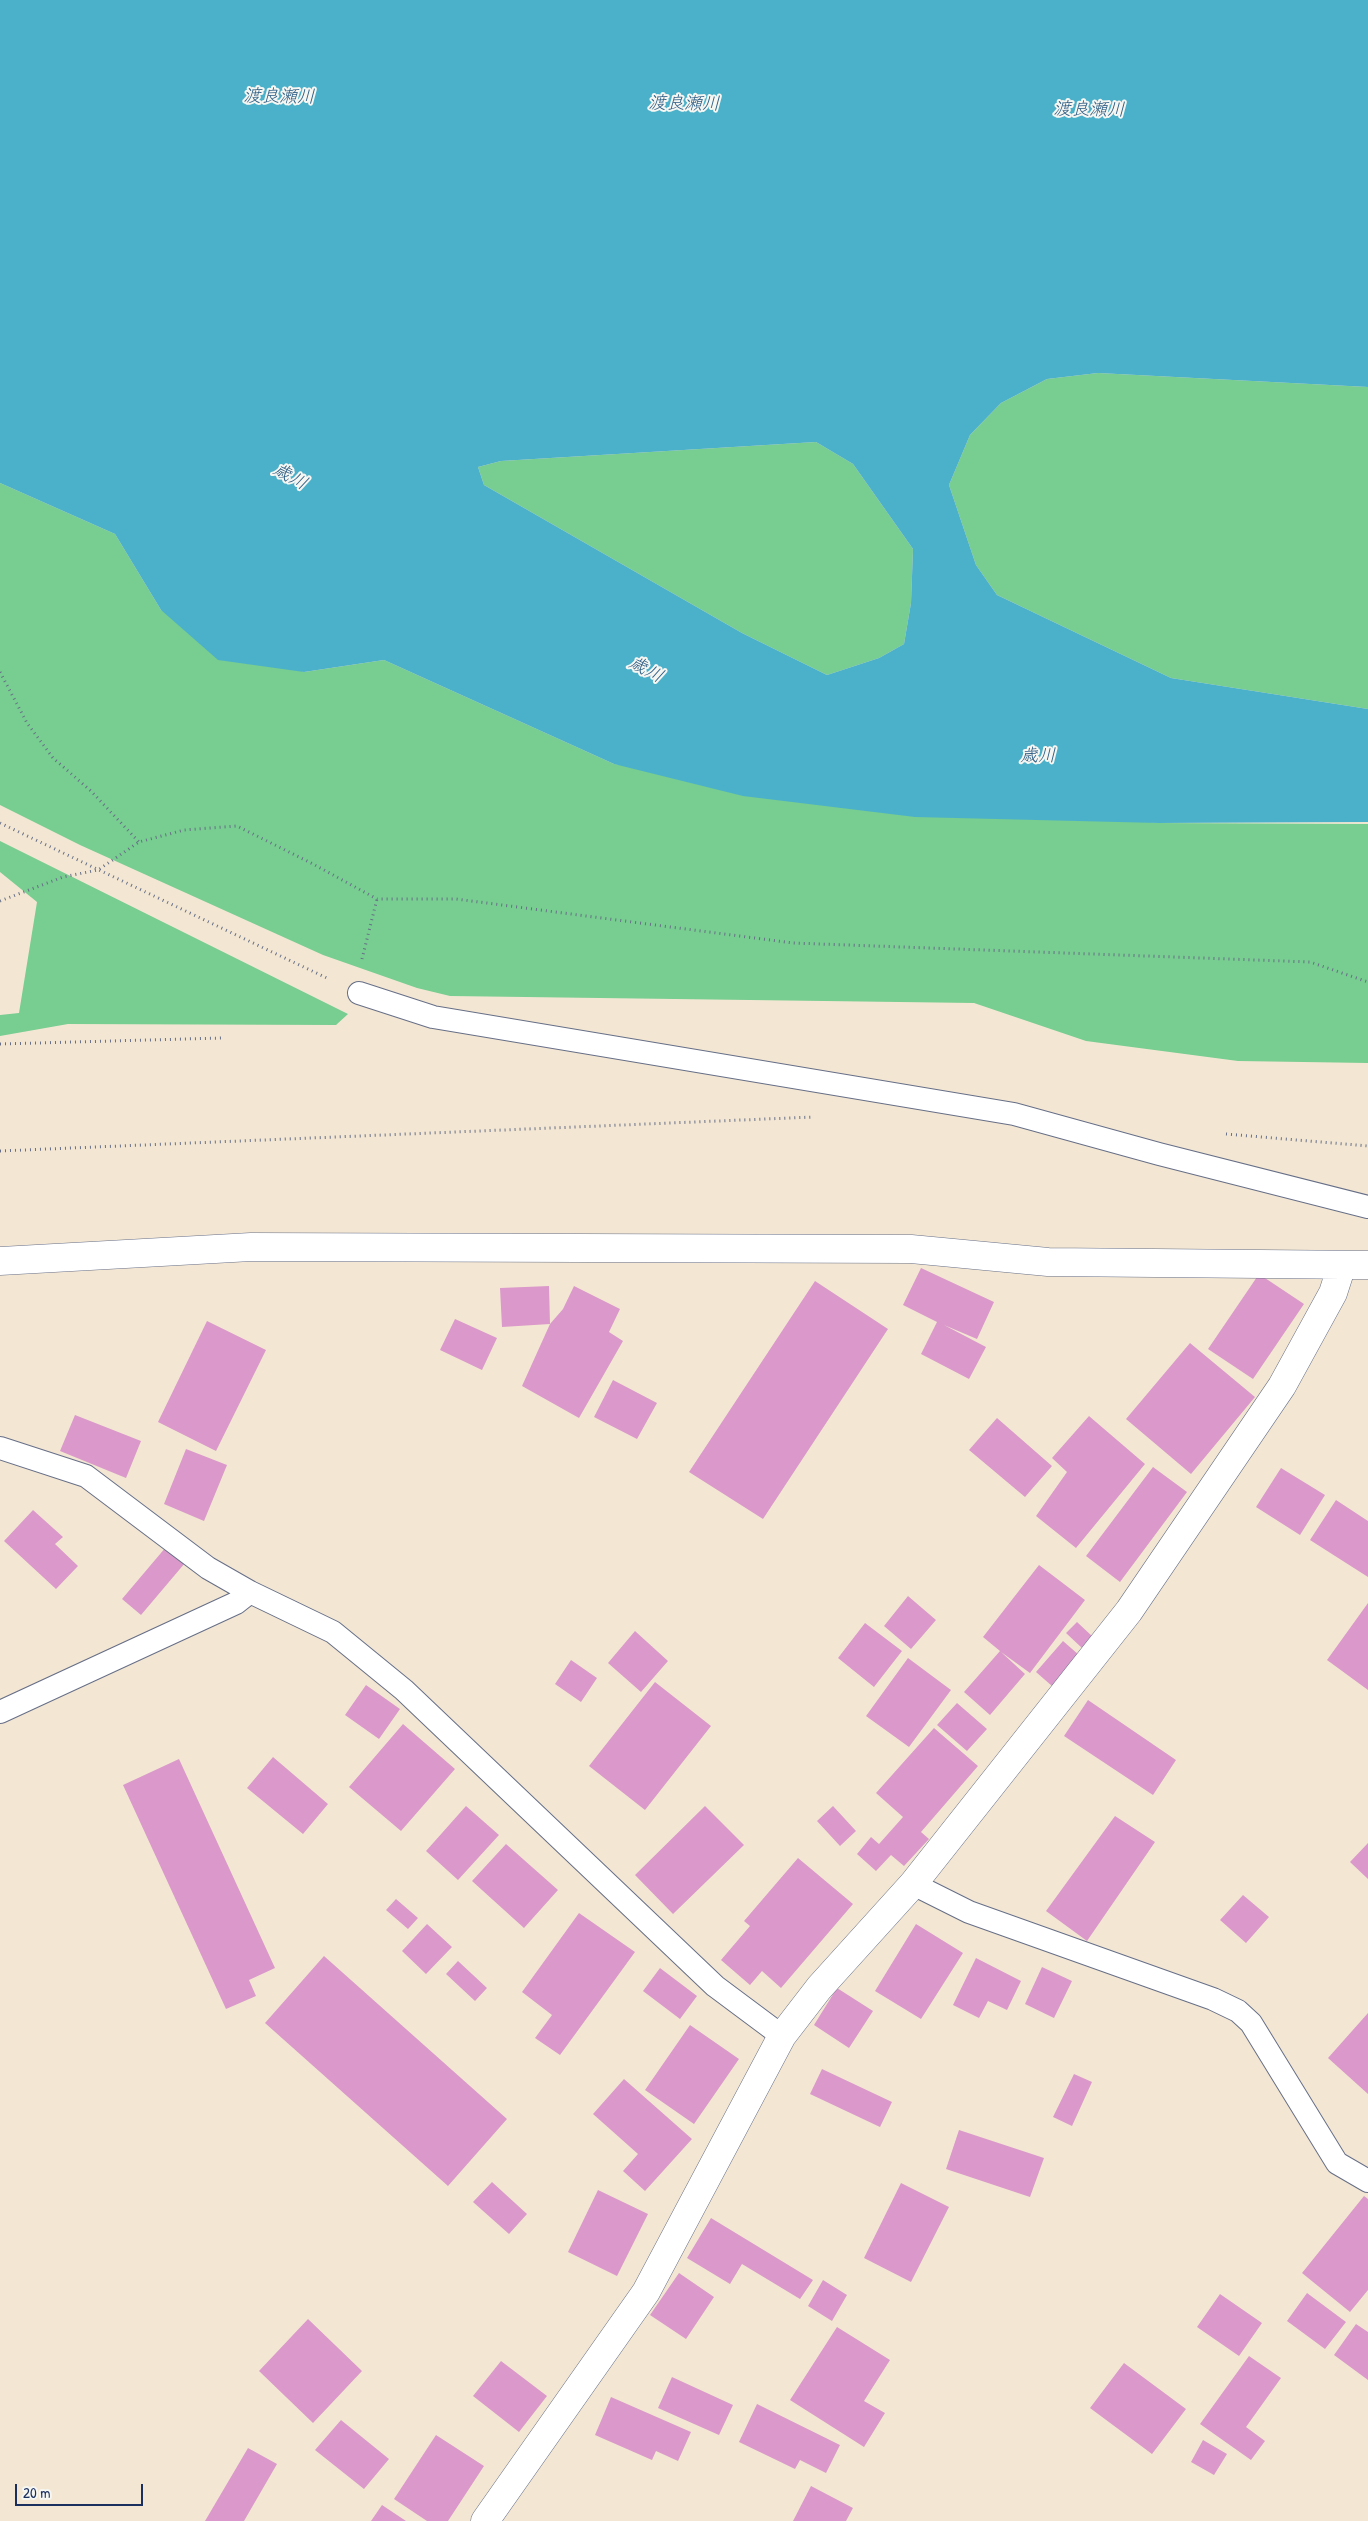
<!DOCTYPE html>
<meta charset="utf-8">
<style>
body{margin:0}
#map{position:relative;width:1368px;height:2521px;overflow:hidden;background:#f3e7d3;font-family:"Patrick Hand",sans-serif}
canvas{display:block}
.scale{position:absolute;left:15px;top:2484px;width:128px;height:22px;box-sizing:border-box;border:2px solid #1b2f5e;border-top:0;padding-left:6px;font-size:15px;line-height:18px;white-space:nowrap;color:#1b2f5e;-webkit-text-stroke:4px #f6f6f2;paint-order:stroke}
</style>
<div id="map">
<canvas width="1368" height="2521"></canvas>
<div class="scale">20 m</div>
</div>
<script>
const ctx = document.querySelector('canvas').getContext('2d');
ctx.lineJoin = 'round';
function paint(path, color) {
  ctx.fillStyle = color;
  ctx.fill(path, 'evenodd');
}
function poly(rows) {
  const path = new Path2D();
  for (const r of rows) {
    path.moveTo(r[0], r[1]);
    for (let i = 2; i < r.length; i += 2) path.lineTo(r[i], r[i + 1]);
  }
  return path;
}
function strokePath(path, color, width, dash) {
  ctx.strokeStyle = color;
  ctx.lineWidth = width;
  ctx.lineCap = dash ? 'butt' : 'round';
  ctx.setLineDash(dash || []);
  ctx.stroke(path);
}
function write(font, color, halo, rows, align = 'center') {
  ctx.font = font + ' "Patrick Hand","Klee One",sans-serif';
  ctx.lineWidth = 4;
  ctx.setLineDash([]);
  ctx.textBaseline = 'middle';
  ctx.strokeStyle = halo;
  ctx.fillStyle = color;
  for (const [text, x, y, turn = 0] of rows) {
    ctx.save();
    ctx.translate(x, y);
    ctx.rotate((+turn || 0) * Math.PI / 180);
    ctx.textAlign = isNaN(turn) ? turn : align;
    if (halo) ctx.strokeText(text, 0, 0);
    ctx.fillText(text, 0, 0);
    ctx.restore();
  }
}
paint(poly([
 [1098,373,1368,387,1368,709,1171,678,997,595,976,565,949,485,970,435,1001,403,1047,379],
 [816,442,853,464,913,549,911,603,904,644,879,658,827,675,742,633,484,485,478,467,501,461],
 [0,483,115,534,161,610,304,672,384,660,614,764,1159,823,1368,824,1368,1063,1238,1061,1086,1041,974,1003,450,996,417,988,323,955,80,845,0,805],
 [0,841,348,1014,336,1025,68,1024,0,1036,0,1015,19,1013,37,902,0,872]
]), '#78cd91');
paint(poly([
 [0,0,1368,0,1368,387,1098,373,1047,379,1001,403,970,435,949,485,976,565,997,595,1171,678,1368,709,1368,822,1159,823,915,817,743,796,614,764,384,660,304,672,218,660,161,610,115,534,0,483],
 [816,442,853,464,913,549,911,603,904,644,879,658,827,675,742,633,484,485,478,467,501,461]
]), '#4bb1ca');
paint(poly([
 [921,1268,994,1302,977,1339,944,1325,986,1347,969,1379,921,1354,937,1322,903,1305],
 [1259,1274,1304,1304,1253,1379,1208,1349],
 [815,1281,888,1329,763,1519,689,1472],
 [549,1286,550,1324,502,1327,500,1288],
 [574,1286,620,1309,609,1332,623,1341,579,1418,522,1386,550,1324,563,1309],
 [455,1319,497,1338,482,1370,440,1350],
 [207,1321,266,1350,216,1451,158,1422],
 [1190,1343,1255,1397,1191,1474,1126,1419],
 [613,1380,657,1403,637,1439,594,1417],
 [75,1415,141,1441,126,1478,60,1451],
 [1089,1416,1145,1464,1076,1548,1036,1516,1067,1472,1052,1458],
 [997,1418,1052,1466,1025,1497,969,1450],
 [186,1449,227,1465,204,1521,164,1504],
 [1153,1467,1187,1492,1120,1582,1086,1556],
 [1281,1468,1325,1495,1300,1535,1256,1507],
 [1336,1500,1368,1521,1368,1577,1310,1540],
 [33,1510,63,1537,55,1544,78,1566,56,1589,4,1541],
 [166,1547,185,1563,141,1615,122,1599],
 [1039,1565,1085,1600,1030,1673,1001,1652,1025,1674,990,1715,964,1692,1000,1651,983,1637],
 [908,1596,936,1620,911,1649,884,1626],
 [1368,1603,1368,1690,1327,1660],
 [1077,1622,1093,1637,1082,1648,1066,1633],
 [865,1623,902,1651,874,1687,838,1658],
 [635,1631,668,1661,641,1692,608,1663],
 [1063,1641,1079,1655,1052,1686,1036,1672],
 [908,1658,951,1690,909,1747,866,1716],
 [571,1660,597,1678,581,1702,555,1684],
 [655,1682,711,1726,645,1810,589,1766],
 [366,1685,400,1709,379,1739,345,1715],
 [1088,1700,1176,1760,1153,1795,1064,1736],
 [957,1703,987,1729,967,1751,937,1725],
 [403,1724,455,1769,401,1831,349,1787],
 [934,1728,978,1766,921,1832,929,1839,904,1866,891,1855,876,1871,857,1854,871,1837,879,1844,903,1817,876,1793],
 [273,1757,328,1804,303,1834,247,1788],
 [179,1759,275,1968,249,1980,256,1996,226,2009,123,1785],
 [466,1806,499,1835,458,1880,426,1851],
 [705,1806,744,1845,673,1914,635,1875],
 [833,1806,856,1831,840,1846,817,1821],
 [1115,1816,1155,1842,1087,1941,1046,1911],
 [1368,1843,1368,1879,1350,1862],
 [506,1844,558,1890,524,1928,472,1881],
 [798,1858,853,1904,781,1988,762,1971,750,1985,721,1960,750,1926,744,1921],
 [1243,1895,1269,1917,1246,1943,1220,1920],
 [396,1899,418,1918,408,1929,386,1910],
 [579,1913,635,1952,560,2055,535,2038,552,2015,522,1992],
 [427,1924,452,1947,426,1974,402,1951],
 [916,1924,963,1953,921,2019,875,1991],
 [324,1956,507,2119,448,2186,265,2023],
 [976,1958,1021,1981,1007,2010,988,2001,979,2018,953,2005],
 [458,1961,487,1988,475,2001,446,1974],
 [1042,1967,1072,1981,1054,2018,1025,2004],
 [660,1968,697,1996,680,2019,643,1991],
 [837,1988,873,2011,849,2048,814,2025],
 [1368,2013,1368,2094,1328,2058],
 [690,2025,739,2059,694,2124,645,2090],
 [822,2069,892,2102,880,2127,810,2094],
 [1074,2074,1092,2082,1072,2126,1053,2117],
 [624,2079,692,2139,645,2191,623,2171,638,2154,593,2114],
 [959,2130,1044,2158,1030,2197,946,2169],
 [492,2182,527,2214,509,2234,473,2202],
 [901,2183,949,2207,911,2282,864,2258],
 [598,2190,648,2214,617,2276,568,2252],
 [1364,2196,1368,2199,1368,2290,1350,2312,1302,2273],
 [711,2218,813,2280,800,2299,742,2264,730,2284,687,2258],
 [679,2273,714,2297,686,2339,650,2315],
 [823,2280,847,2295,832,2321,808,2306],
 [1307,2293,1346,2322,1325,2349,1287,2321],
 [1220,2294,1262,2323,1239,2356,1197,2327],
 [308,2319,362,2371,313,2423,259,2371],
 [1356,2324,1368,2332,1368,2380,1334,2355],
 [837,2327,890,2360,864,2401,885,2413,864,2447,790,2400],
 [1249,2356,1281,2378,1246,2427,1265,2441,1251,2460,1200,2424],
 [501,2361,547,2396,519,2432,473,2396],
 [1124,2363,1186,2409,1152,2454,1090,2408],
 [672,2377,733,2405,719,2435,658,2408],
 [611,2397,691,2432,678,2461,656,2451,652,2460,595,2435],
 [757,2404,840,2445,826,2473,800,2460,795,2469,739,2442],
 [341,2420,389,2459,364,2489,315,2450],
 [436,2435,484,2466,448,2521,427,2521,394,2499],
 [1203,2440,1227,2454,1214,2475,1191,2462],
 [248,2448,277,2464,244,2521,205,2521],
 [811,2486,853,2508,846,2521,793,2521],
 [382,2505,406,2521,371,2521]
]), '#da99ca');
const lane = poly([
 [359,993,433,1017,1014,1114,1159,1154,1368,1207],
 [0,1448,86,1476,208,1568,250,1592,333,1632,404,1690,715,1986,782,2036],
 [0,1712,236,1603,250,1592],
 [913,1884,969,1912,1213,1999,1238,2011,1251,2023,1337,2163,1368,2181]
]);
const street = poly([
 [0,1261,251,1247,911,1249,1048,1262,1368,1265],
 [485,2521,646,2292,782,2036,819,1988,913,1884,1129,1611,1282,1386,1333,1293,1342,1265]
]);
strokePath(lane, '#676f87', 24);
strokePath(street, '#676f87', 29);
strokePath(poly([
 [0,672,27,723,53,758,91,791,139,842],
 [0,823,329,979],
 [0,901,63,877,98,870,139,842,184,830,237,826,313,864,377,899,456,899,793,943,1310,962,1368,982],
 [362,959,377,899],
 [0,1044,222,1038],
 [1226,1134,1368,1146],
 [0,1151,814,1117]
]), '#676f87', 3, [1, 4]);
strokePath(lane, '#fff', 22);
strokePath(street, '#fff', 28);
write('italic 18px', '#2c5c84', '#f6f6f2', [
 ["渡良瀬川",279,97,1],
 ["渡良瀬川",684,104,1],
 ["渡良瀬川",1089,110,1],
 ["歳川",290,477,29],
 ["歳川",646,670,28],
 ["歳川",1038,756]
]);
</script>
